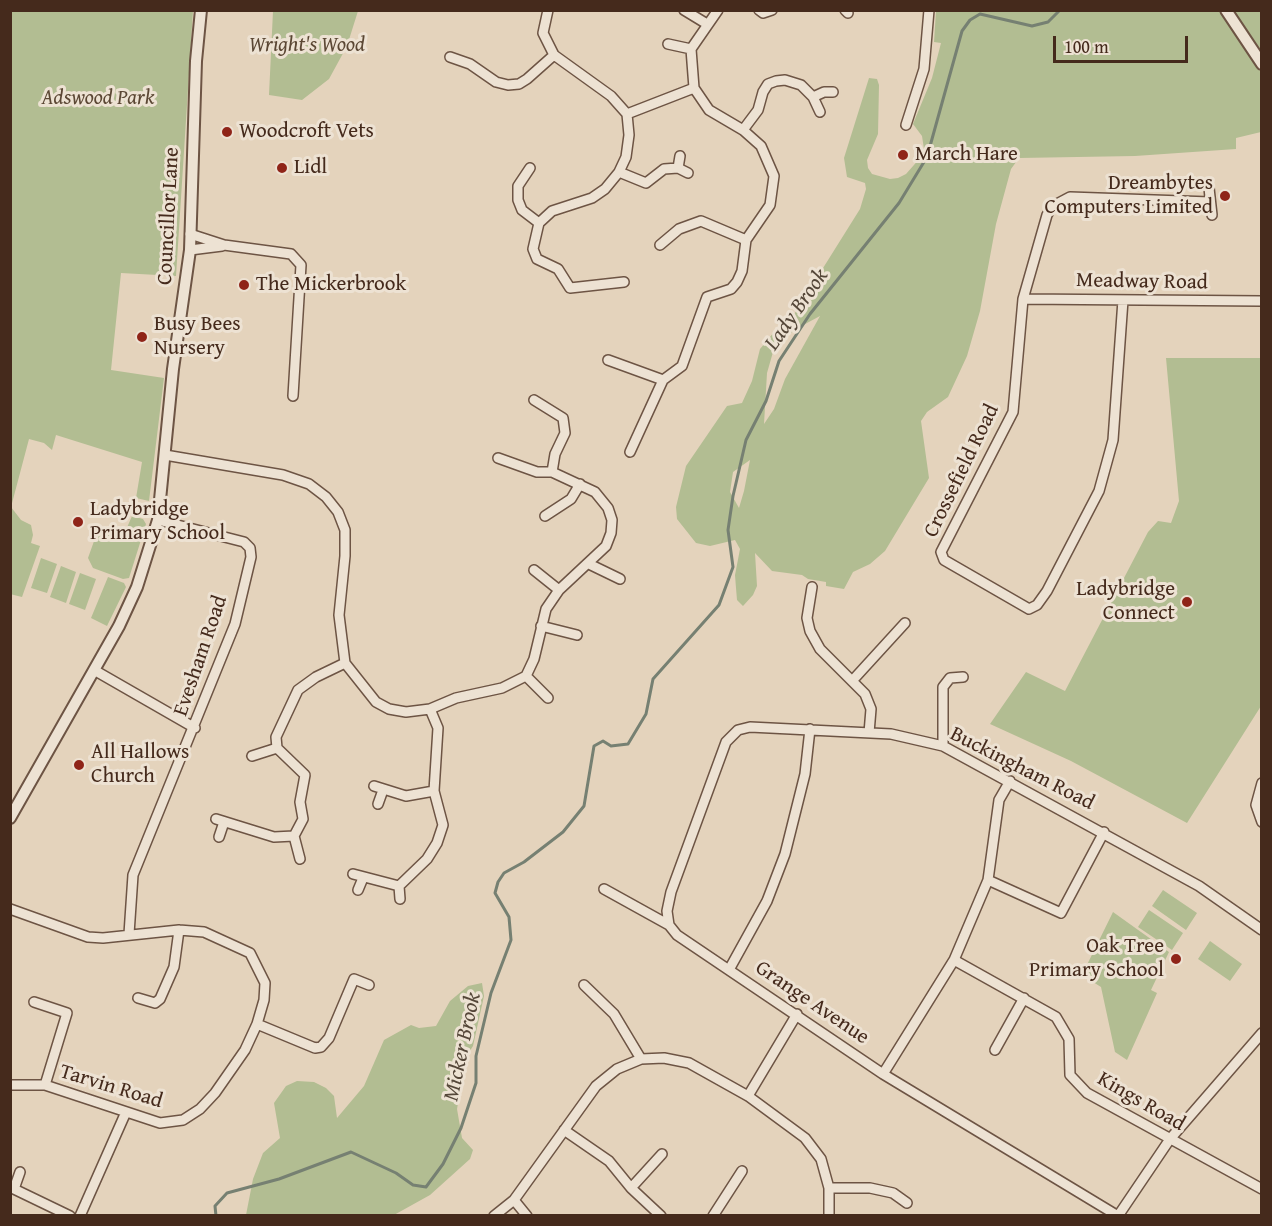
<!DOCTYPE html>
<style>
body{margin:0}
#map{position:relative;width:1272px;height:1226px;overflow:hidden;background:#e4d3bc;font-family:"Gentium Book Plus",serif}
canvas{display:block}
.frame{position:absolute;inset:0;border:12px solid #452a1c;pointer-events:none}
.scale{position:absolute;left:1053px;top:36px;width:135px;height:27px;box-sizing:border-box;border:3px solid #452a1c;border-top:0;padding-left:8px;font-size:18px;line-height:21px;white-space:nowrap;color:#452a1c;-webkit-text-stroke:4px #ede2d3;paint-order:stroke}
</style>
<div id="map">
<canvas width="1272" height="1226"></canvas>
<div class="frame"></div>
<div class="scale">100 m</div>
</div>
<script>
const ctx = document.querySelector('canvas').getContext('2d');
ctx.lineJoin = 'round';
function paint(path, color) {
  ctx.fillStyle = color;
  ctx.fill(path, 'evenodd');
}
function poly(rows) {
  const path = new Path2D();
  for (const r of rows) {
    path.moveTo(r[0], r[1]);
    for (let i = 2; i < r.length; i += 2) path.lineTo(r[i], r[i + 1]);
  }
  return path;
}
function strokePath(path, color, width, dash) {
  ctx.strokeStyle = color;
  ctx.lineWidth = width;
  ctx.lineCap = dash ? 'butt' : 'round';
  ctx.setLineDash(dash || []);
  ctx.stroke(path);
}
function write(font, color, halo, rows, align = 'center') {
  ctx.font = font + ' "Gentium Book Plus",serif';
  ctx.lineWidth = 6;
  ctx.setLineDash([]);
  ctx.textBaseline = 'middle';
  ctx.strokeStyle = halo;
  ctx.fillStyle = color;
  for (const [text, x, y, turn = 0] of rows) {
    ctx.save();
    ctx.translate(x, y);
    ctx.rotate((+turn || 0) * Math.PI / 180);
    ctx.textAlign = isNaN(turn) ? turn : align;
    if (halo) ctx.strokeText(text, 0, 0);
    ctx.fillText(text, 0, 0);
    ctx.restore();
  }
}
paint(poly([
 [11,10,193,11,176,276,121,273,111,370,164,378,149,501,136,498,142,462,56,435,52,450,44,443,29,439,11,507,21,520,31,525,33,535,31,543,40,546,22,597,10,594],
 [273,11,358,11,347,46,329,79,302,100,269,95],
 [936,11,1226,11,1261,64,1261,132,1236,138,1236,149,1135,156,1019,158,1011,169,996,224,980,311,967,356,948,397,927,412,921,421,929,478,885,551,870,564,853,572,844,589,826,586,826,582,808,579,802,575,772,571,755,553,757,586,753,595,743,606,737,600,736,588,735,575,740,549,735,540,710,546,696,543,677,519,676,507,686,466,727,406,742,403,752,381,760,349,775,331,793,316,860,209,866,189,865,183,847,177,844,158,869,78,877,79,879,85,878,134,867,160,868,168,872,174,890,179,898,178,906,174,921,157,924,149,922,136,913,124,932,78,941,43,934,42],
 [820,316,785,379,774,409,764,424,767,373,773,352,794,330],
 [750,460,744,491,739,508,730,492,733,472],
 [1233,11,1261,11,1261,50],
 [1166,358,1262,358,1261,706,1187,823,1071,761,990,724,1026,672,1065,691,1148,532,1158,521,1171,523,1179,501],
 [132,516,143,519,146,524,129,578,123,579,93,568,88,558,98,530,122,539],
 [41,558,57,564,47,593,31,588],
 [61,566,76,572,66,603,50,597],
 [80,573,96,579,85,610,69,604],
 [108,577,124,583,126,587,107,626,91,618],
 [1163,890,1197,913,1186,930,1152,906],
 [1149,910,1183,933,1172,950,1138,927],
 [1113,912,1169,952,1151,990,1157,993,1127,1060,1115,1052,1101,987,1082,975],
 [1210,941,1242,964,1230,981,1198,959],
 [482,983,484,996,473,1046,466,1057,457,1109,462,1138,473,1150,470,1159,430,1195,394,1215,246,1215,253,1179,263,1153,280,1138,274,1103,286,1086,297,1081,314,1082,326,1088,334,1096,337,1118,364,1086,384,1040,411,1025,419,1028,436,1026,450,1001,468,986]
]), '#b2bd92');
strokePath(poly([
 [216,1216,215,1206,227,1193,279,1179,351,1152,396,1173,413,1185,426,1187,443,1164,461,1128,476,1083,476,1056,491,993,511,940,509,917,495,893,498,882,504,873,524,862,563,832,584,806,594,746,603,741,611,746,628,744,646,714,653,679,719,605,733,567,728,530,733,496,746,440,766,401,779,361,810,314,899,203,927,157,962,31,970,20,980,14,1032,26,1048,22,1060,10]
]), '#768072', 3);
const minor = poly([
 [548,10,543,33,554,55,611,96,627,114,629,135,626,157,619,172,605,189,592,198,552,211,539,223,533,249,537,259,558,269,570,288,624,282],
 [684,10,707,24],
 [759,10,763,13,772,10],
 [845,10,848,13],
 [668,44,691,49],
 [450,57,470,64,496,82,508,85,519,84,527,79,554,55],
 [813,97,824,92,833,92],
 [627,114,694,88],
 [906,125,924,69,929,10],
 [743,130,758,110,763,92,768,84,776,81,785,80,801,85,813,97,820,112],
 [530,168,518,186,518,200,522,210,539,223],
 [678,168,680,156],
 [619,172,646,183,664,169,678,168,688,173],
 [1209,188,1212,215],
 [190,234,224,245,291,254,301,265,293,396],
 [660,245,679,229,701,221,746,240],
 [190,250,222,246],
 [1023,299,1262,301],
 [1123,300,1113,440,1099,491,1047,591,1037,605,1029,609,944,560,941,552,1013,412,1023,299,1047,215,1053,206,1070,197,1210,202],
 [608,360,663,380,682,366,707,297,731,289,737,282,742,271,746,240,770,205,774,176,761,146,743,130,709,110,694,88,691,49,718,10],
 [534,400,563,418,565,433,555,454,552,472],
 [630,452,663,380],
 [165,455,283,475,309,484,326,497,338,512,345,530,345,556,339,615,345,663,376,702,389,709,406,712,430,709,456,698,502,688,526,676,534,659,546,609,559,590,606,546,611,533,612,520,608,508,595,492,552,472,537,472,498,458],
 [545,516,571,499,580,484],
 [589,564,620,579],
 [534,570,559,590],
 [812,587,807,618,810,631,820,649,865,694,871,709,869,733],
 [541,626,577,635],
 [94,670,195,728],
 [526,676,548,698],
 [852,681,905,623],
 [943,746,943,687,950,678,963,677],
 [252,756,277,748],
 [1262,783,1256,805,1262,822],
 [374,786,406,796,434,791],
 [378,804,383,790],
 [216,819,274,837,294,836,303,819,300,802,305,775,277,748,276,737,298,690,316,677,345,663],
 [294,836,300,859],
 [219,837,224,822],
 [353,874,399,886,427,859,437,843,443,825,434,791,438,728,430,709],
 [988,880,1061,913,1104,832],
 [399,886,400,899],
 [604,889,669,925],
 [358,890,363,878],
 [10,909,88,937,103,938,179,930,204,932,250,953,265,983,264,1000,257,1024,245,1050,215,1093,200,1109,183,1120,160,1123,45,1085,10,1085],
 [129,934,133,875,235,624,251,557,250,548,244,542,158,520],
 [954,960,1056,1017,1069,1039,1070,1075,1087,1093,1262,1189],
 [730,968,767,901,785,854,805,774,810,729],
 [584,985,614,1014,641,1059],
 [138,998,155,1003,160,999,174,967,179,930],
 [34,1002,67,1013,45,1085],
 [257,1024,315,1048,321,1047,329,1038,354,979,369,985],
 [995,1050,1024,998],
 [883,1074,954,960,988,880,999,800,1010,781],
 [748,1096,797,1014],
 [564,1130,609,1161,631,1188,661,1216],
 [20,1172,14,1189,70,1216],
 [631,1188,662,1154],
 [829,1188,870,1188,893,1193,907,1203],
 [514,1200,527,1216],
 [80,1216,126,1112],
 [494,1216,514,1200,596,1086,617,1069,641,1059,664,1058,689,1063,748,1096,805,1138,821,1159,829,1188,829,1216],
 [713,1216,742,1171],
 [1118,1216,883,1074,677,935,669,925,667,911,671,892,726,742,738,730,750,727,891,734,943,746,1199,886,1262,930],
 [1118,1216,1170,1139,1262,1033]
]);
const tertiary = poly([
 [1226,10,1262,64],
 [10,818,119,626,137,587,158,520,173,369,190,250,196,61,201,10]
]);
strokePath(minor, '#6d5444', 12);
strokePath(tertiary, '#6d5444', 14);
strokePath(minor, '#ede2d3', 9);
strokePath(tertiary, '#ede2d3', 10);
for (const [x, y, r, color] of [
 [227,132,6,"#8f2418"],
 [903,155,6,"#8f2418"],
 [282,168,6,"#8f2418"],
 [1225,196,6,"#8f2418"],
 [244,285,6,"#8f2418"],
 [142,337,6,"#8f2418"],
 [78,522,6,"#8f2418"],
 [1187,602,6,"#8f2418"],
 [79,765,6,"#8f2418"],
 [1176,959,6,"#8f2418"]
]) {
  const dot = new Path2D();
  dot.arc(x, y, r, 0, 2 * Math.PI);
  ctx.fillStyle = color;
  ctx.fill(dot);
  strokePath(dot, '#ede2d3', 2);
}
write('italic 21px', '#5b4734', '#ede2d3', [
 ["Wright's Wood",307,46],
 ["Adswood Park",98,99]
]);
write('21px', '#452a1c', '#ede2d3', [
 ["Woodcroft Vets",239,132],
 ["March Hare",915,155],
 ["Lidl",294,168],
 ["Dreambytes",1213,184,"right"],
 ["Computers Limited",1213,208,"right"],
 ["The Mickerbrook",256,285],
 ["Busy Bees",154,325],
 ["Nursery",154,349],
 ["Ladybridge",90,510],
 ["Primary School",90,534],
 ["Ladybridge",1175,590,"right"],
 ["Connect",1175,614,"right"],
 ["All Hallows",91,753],
 ["Church",91,777],
 ["Oak Tree",1164,947,"right"],
 ["Primary School",1164,971,"right"]
], 'left');
write('21px', '#452a1c', '#ede2d3', [
 ["Councillor Lane",169,216,-87],
 ["Meadway Road",1142,282,1],
 ["Crossefield Road",962,471,-64],
 ["Evesham Road",201,656,-71],
 ["Buckingham Road",1022,769,27],
 ["Grange Avenue",812,1003,34],
 ["Tarvin Road",111,1087,17],
 ["Kings Road",1141,1102,30]
]);
write('italic 22px', '#554739', '#ede2d3', [
 ["Lady Brook",797,310,-55],
 ["Micker Brook",463,1047,-78]
]);
</script>
